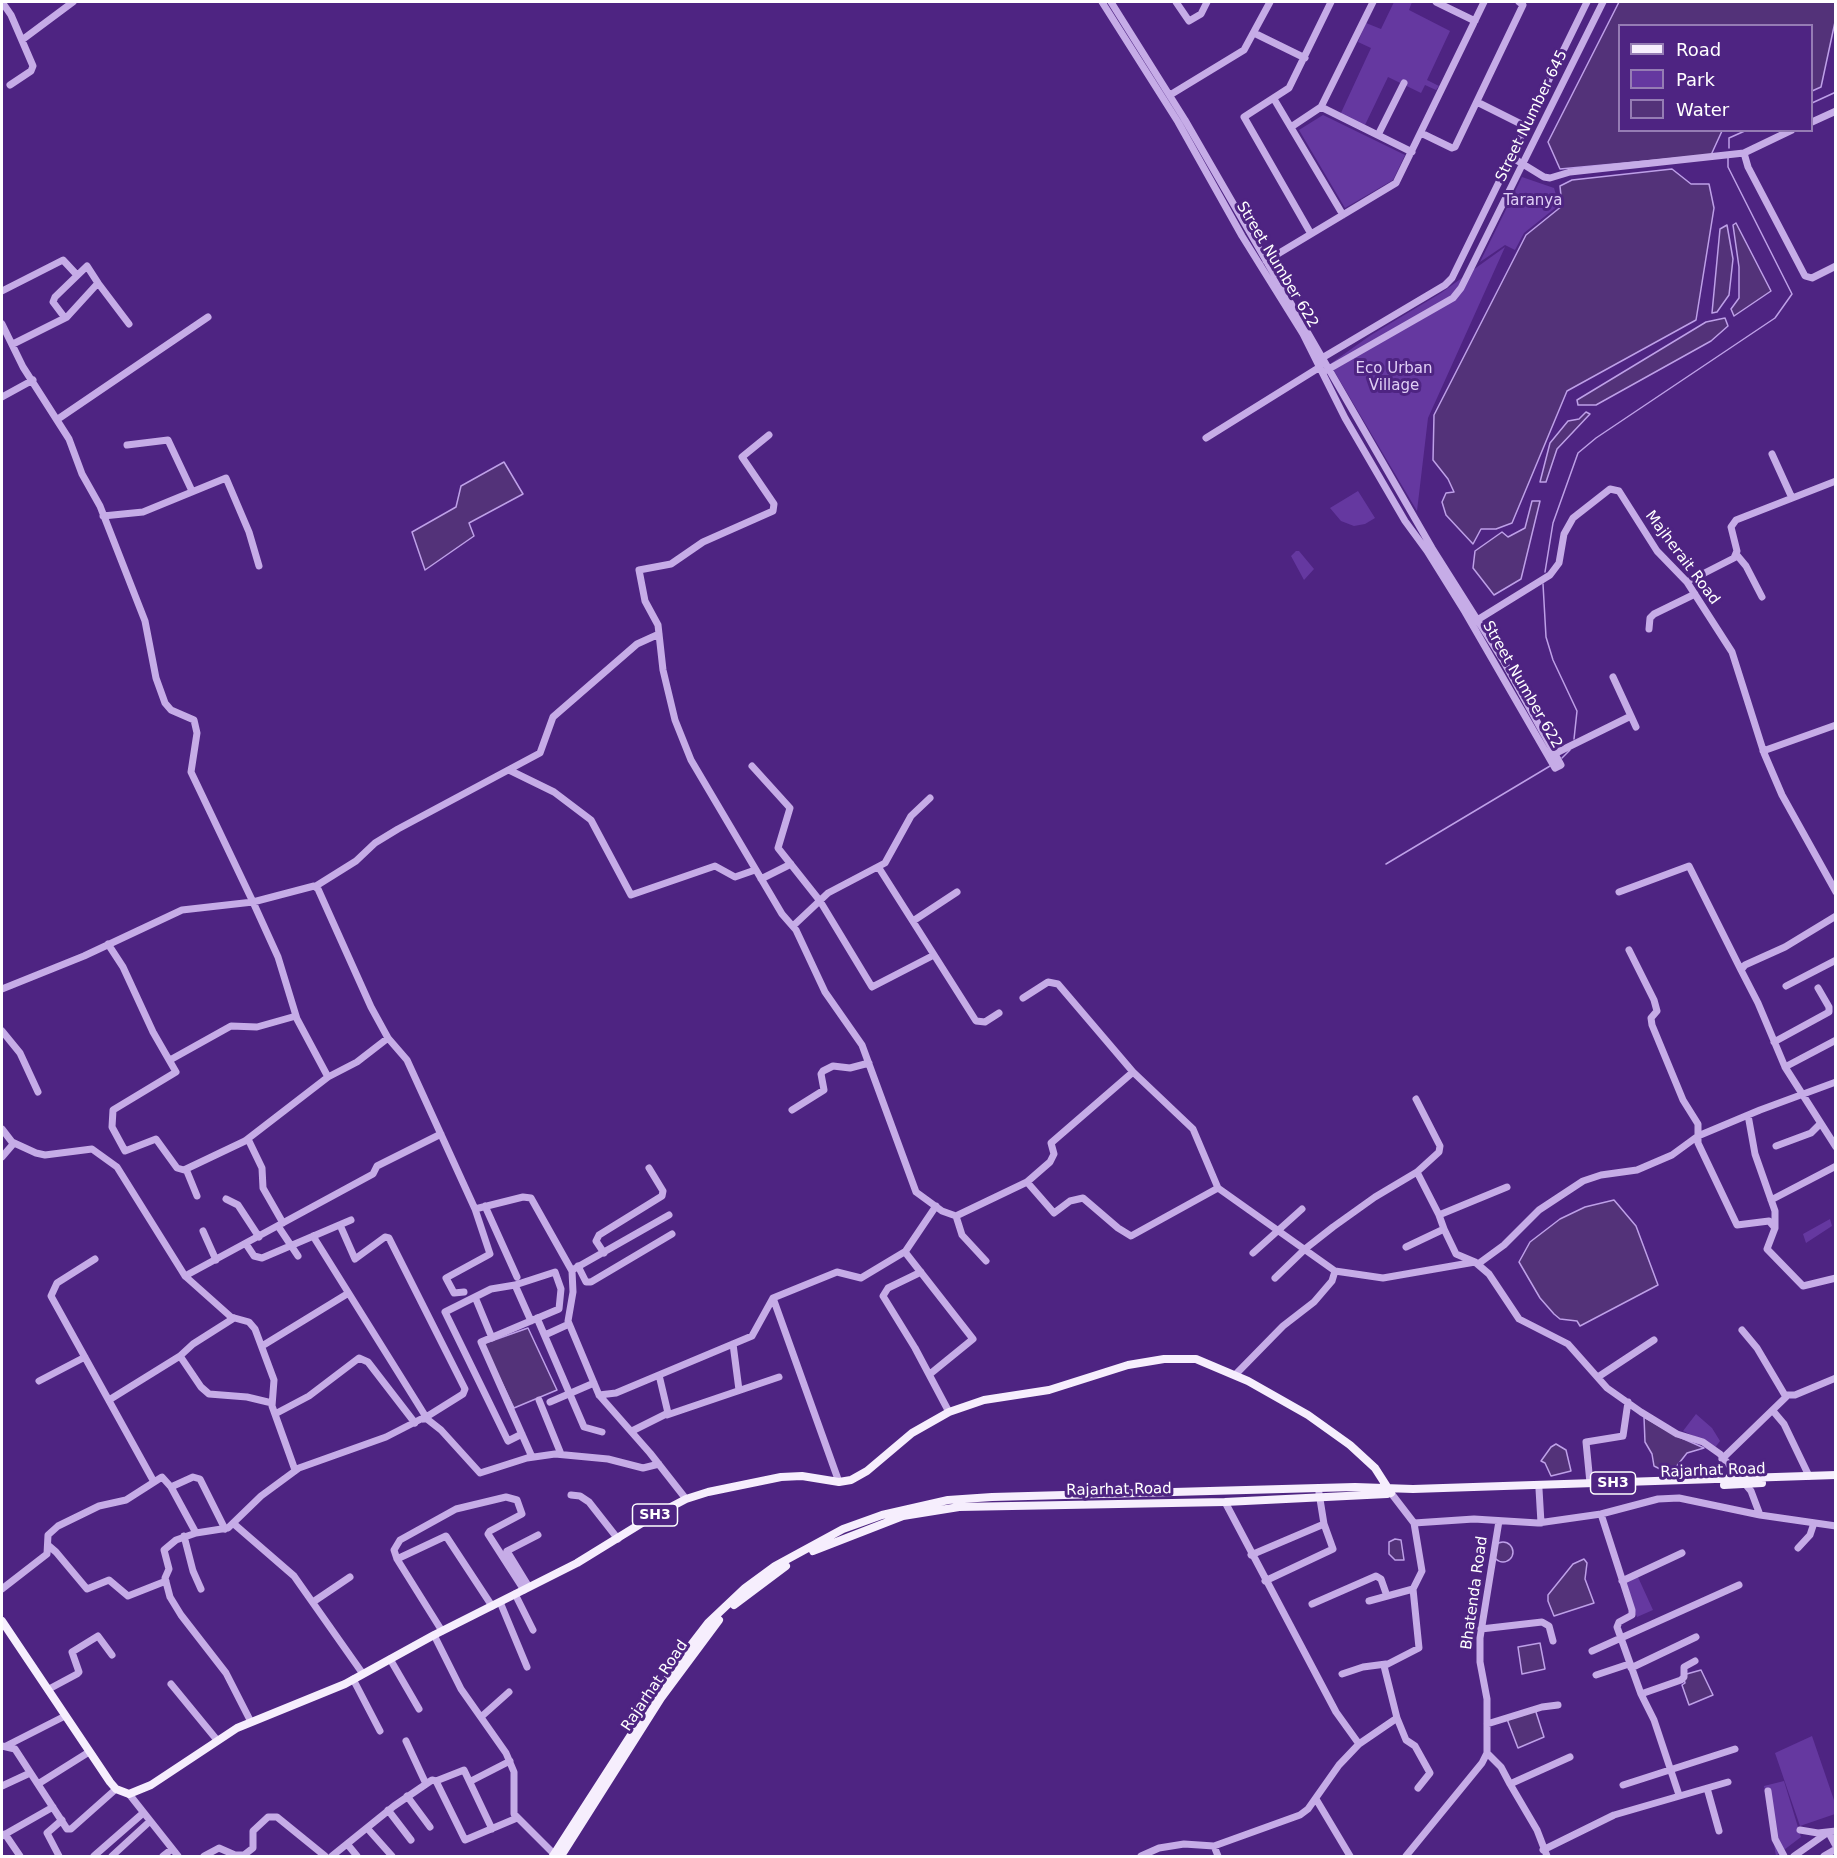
<!DOCTYPE html>
<style>
body{margin:0}
#map{position:relative;width:1837px;height:1858px;overflow:hidden;background:#4e2482;font-family:"DejaVu Sans",sans-serif}
canvas{display:block}
.frame{position:absolute;inset:0;border:3px solid #fff;pointer-events:none}
.legend{position:absolute;left:1618px;top:24px;width:195px;height:108px;box-sizing:border-box;background:#4e2482;border:2px solid #957cb4;margin:0;padding:8px 10px;list-style:none;font-size:18px;color:#fff}
.legend li{display:flex;align-items:center;gap:12px;height:30px}
.legend b{width:30px;border:2px solid #957cb4}
</style>
<div id="map">
<canvas width="1837" height="1858"></canvas>
<div class="frame"></div>
<ul class="legend">
<li><b style="height:8px;background:#f6eefd"></b>Road</li>
<li><b style="height:16px;background:#6538a0"></b>Park</li>
<li><b style="height:16px;background:#533279"></b>Water</li>
</ul>
</div>
<script>
const ctx = document.querySelector('canvas').getContext('2d');
ctx.lineJoin = 'round';
function paint(path, color) {
  ctx.fillStyle = color;
  ctx.fill(path, 'evenodd');
}
function poly(rows) {
  const path = new Path2D();
  for (const r of rows) {
    if (r.length === 3) {
      path.moveTo(r[0] + r[2], r[1]);
      path.arc(r[0], r[1], r[2], 0, 2 * Math.PI);
      continue;
    }
    path.moveTo(r[0], r[1]);
    for (let i = 2; i < r.length; i += 2) path.lineTo(r[i], r[i + 1]);
  }
  return path;
}
function strokePath(path, color, width, dash) {
  ctx.strokeStyle = color;
  ctx.lineWidth = width;
  ctx.lineCap = dash ? 'butt' : 'round';
  ctx.setLineDash(dash || []);
  ctx.stroke(path);
}
function write(font, color, halo, rows, align = 'center') {
  ctx.font = font + ' "DejaVu Sans",sans-serif';
  ctx.lineWidth = 6;
  ctx.setLineDash([]);
  ctx.textBaseline = 'middle';
  ctx.strokeStyle = halo;
  ctx.fillStyle = color;
  for (const [text, x, y, turn = 0] of rows) {
    ctx.save();
    ctx.translate(x, y);
    ctx.rotate((+turn || 0) * Math.PI / 180);
    ctx.textAlign = isNaN(turn) ? turn : align;
    if (halo) ctx.strokeText(text, 0, 0);
    ctx.fillText(text, 0, 0);
    ctx.restore();
  }
}
paint(poly([
 [1394,2,1412,2,1409,10,1450,31,1427,80,1439,86,1436,90,1425,85,1421,93,1388,77,1365,125,1340,115,1371,48,1358,42,1366,23,1381,29],
 [1323,115,1405,155,1393,180,1345,208,1299,130],
 [1522,177,1554,188,1559,205,1524,233,1515,250,1505,245,1480,262],
 [1505,247,1428,418,1417,511,1330,364,1371,335,1441,293],
 [1358,491,1375,518,1365,524,1354,526,1341,521,1330,508],
 [1296,551,1299,551,1314,569,1304,580,1291,556],
 [1830,1219,1832,1226,1806,1243,1803,1234],
 [1696,1414,1712,1428,1720,1441,1714,1449,1705,1441,1683,1431],
 [1637,1575,1653,1610,1637,1617,1624,1581],
 [1812,1736,1835,1803,1835,1814,1800,1826,1775,1753],
 [1784,1781,1801,1837,1776,1856,1764,1786]
]), '#6538a0');
const water = poly([
 [1619,2,1835,2,1835,22,1821,87,1812,91,1812,26,1620,26,1620,130,1722,131,1711,155,1560,169,1548,142,1619,2],
 [1672,169,1691,184,1709,184,1714,208,1696,320,1567,391,1512,523,1496,529,1481,529,1473,544,1446,515,1442,502,1446,493,1454,492,1448,479,1433,460,1434,415,1526,235,1562,206,1560,186,1572,180,1672,169],
 [1736,223,1771,291,1734,316,1731,309,1739,298,1739,267,1733,225,1736,223],
 [1727,225,1733,259,1729,295,1717,312,1712,313,1720,229,1727,225],
 [1725,318,1728,326,1711,341,1596,405,1578,405,1577,400,1706,322,1725,318],
 [1586,412,1590,414,1557,449,1546,482,1540,482,1550,443,1568,421,1579,419,1586,412],
 [504,462,523,494,469,523,474,536,425,570,412,532,456,507,461,486,504,462],
 [1532,501,1540,501,1521,579,1494,595,1473,568,1475,551,1502,532,1508,537,1525,528,1532,501],
 [1614,1200,1636,1226,1658,1285,1580,1326,1577,1321,1560,1319,1554,1314,1540,1298,1519,1262,1530,1242,1560,1219,1585,1207,1614,1200],
 [528,1328,557,1390,514,1408,483,1344,528,1328],
 [1644,1417,1677,1436,1704,1448,1687,1453,1676,1467,1660,1469,1654,1466,1652,1454,1645,1442,1644,1417],
 [1556,1444,1566,1450,1571,1471,1551,1476,1545,1463,1541,1461,1551,1447,1556,1444],
 [1395,1539,1401,1540,1404,1560,1395,1560,1389,1554,1389,1542,1395,1539],
 [1503,1552,10],
 [1584,1559,1587,1563,1585,1579,1594,1603,1554,1616,1548,1601,1548,1595,1573,1564,1584,1559],
 [1540,1643,1545,1669,1522,1674,1518,1647,1540,1643],
 [1701,1670,1713,1695,1689,1705,1682,1685,1685,1683,1683,1675,1701,1670],
 [1535,1709,1544,1737,1518,1748,1507,1719,1535,1709]
]);
paint(water, '#533279');
strokePath(water, '#bea0e8', 1.5);
strokePath(poly([
 [1812,103,1836,92],
 [1729,148,1729,138,1747,130],
 [1545,572,1553,523,1578,453,1596,438,1775,318,1792,294,1728,167,1728,158],
 [1543,584,1546,637,1553,660,1577,711,1574,739],
 [1562,758,1570,750],
 [1386,864,1550,766]
]), '#bea0e8', 1.5);
strokePath(poly([
 [2,2,11,15,33,66,31,71,10,85],
 [1102,2,1178,122,1242,236,1303,334,1345,418,1405,521,1427,551,1465,612,1555,768,1561,765,1504,662,1432,548,1185,120,1111,2],
 [1176,2,1189,21,1201,14,1207,2],
 [1436,2,1475,21],
 [1254,33,1305,58],
 [22,40,73,2],
 [1170,95,1244,50,1270,2],
 [1274,99,1343,215],
 [1477,102,1527,127],
 [1321,107,1412,152],
 [1812,122,1836,111],
 [1291,127,1321,107,1373,2],
 [1421,133,1452,148,1455,147,1523,5,1519,2],
 [1378,135,1404,83],
 [1744,153,1748,167,1805,276,1812,278,1836,266],
 [1513,158,1544,177,1550,178,1570,172,1744,153,1792,130],
 [1311,234,1244,117,1289,88,1331,2],
 [1266,261,1396,183,1484,2],
 [2,291,63,260,77,275],
 [65,318,53,302,55,297,87,266,98,283],
 [2,324,23,367,69,439,82,474,100,506,145,621,156,678,165,703,171,710,194,720,197,733,191,772,253,902,314,886,318,889,371,1007,388,1038,407,1060,475,1209,523,1197,531,1198,572,1271,573,1292,568,1321,599,1395,650,1453,686,1499],
 [13,344,67,317,98,283,129,324],
 [1322,358,1445,285,1452,278,1587,2],
 [1327,370,1453,298,1461,288,1603,2],
 [2,397,33,380],
 [58,419,208,317],
 [769,435,742,457,774,504,773,511,703,542,671,564,639,570,645,601,658,625,663,670,675,720,691,760,782,914,796,930,825,992,862,1045,916,1192,942,1211,956,1216,1027,1182,1054,1213,1070,1201,1083,1198,1118,1228,1131,1236,1218,1188,1335,1271,1332,1281,1314,1302,1283,1326,1235,1375],
 [1206,438,1320,367],
 [127,445,168,440,192,491],
 [1772,454,1792,498],
 [103,516,143,512,226,478,249,532,259,566],
 [1736,554,1746,566,1762,597],
 [1687,582,1734,558,1737,551,1731,527,1736,520,1836,481],
 [1474,622,1550,575,1559,563,1564,534,1573,518,1610,489,1619,491,1657,551,1687,582,1732,652,1764,753,1782,795,1836,892],
 [1649,629,1650,618,1654,614,1695,594],
 [1631,716,1636,727],
 [1763,751,1836,725],
 [1556,753,1631,716,1613,677],
 [752,766,790,808,778,848,820,901,872,987,934,955],
 [509,770,554,792,591,820,631,895,715,866,735,877,755,870],
 [879,868,976,1021,985,1022,999,1013],
 [761,879,791,864],
 [316,886,356,861,375,843,398,829,540,753,553,717,637,644,659,634],
 [1619,892,1689,866,1741,970],
 [1836,916,1785,947,1745,965,1741,970,1758,1003,1785,1067,1836,1147],
 [913,921,957,892],
 [793,926,828,893,885,863,911,816,930,798],
 [108,944,123,967,153,1032,176,1072,113,1110,112,1127,125,1151,156,1139,177,1168,184,1170,245,1141,328,1077,357,1062,388,1038],
 [1629,950,1654,1000,1657,1011,1651,1018,1652,1025,1683,1100,1698,1124,1698,1143,1737,1225,1769,1221,1775,1228,1767,1249,1803,1286,1836,1278],
 [1786,986,1836,960],
 [2,989,84,956,182,910,253,902,278,957,297,1019,328,1077],
 [1023,998,1048,982,1058,984,1133,1072,1193,1129,1218,1188],
 [2,1031,20,1053,38,1092],
 [1774,1042,1829,1012,1829,1007,1818,988],
 [170,1060,231,1026,257,1027,296,1016],
 [1785,1067,1836,1040],
 [1416,1099,1440,1146,1439,1152,1417,1172,1439,1215,1507,1187],
 [792,1110,824,1090,821,1074,823,1071,833,1066,850,1068,869,1063],
 [1748,1115,1755,1154,1775,1211,1775,1228],
 [2,1129,12,1142,36,1153,45,1155,92,1149,117,1167,185,1276,231,1317,249,1322,255,1329,274,1380,272,1406,295,1470],
 [248,1139,262,1168,263,1188,283,1223],
 [1776,1146,1811,1133,1820,1124],
 [2,1157,14,1143],
 [186,1169,197,1196],
 [1027,1182,1050,1162,1054,1154,1051,1143,1133,1072],
 [226,1199,238,1205,259,1237],
 [1771,1200,1836,1166],
 [485,1206,517,1277],
 [956,1216,962,1235,986,1261],
 [340,1225,355,1259,385,1237,389,1238,465,1389,463,1394,423,1419],
 [278,1226,298,1256],
 [1444,1229,1456,1254,1475,1262,1489,1274,1519,1319,1568,1344,1607,1388,1641,1412,1677,1434,1703,1442,1720,1454,1751,1491,1760,1515],
 [203,1231,216,1260],
 [313,1236,426,1417],
 [246,1244,254,1256,262,1258,351,1220],
 [1406,1247,1444,1229,1439,1215],
 [604,1253,596,1241,599,1235,662,1196,663,1191,649,1168],
 [1253,1253,1302,1209],
 [95,1259,57,1283,51,1296,154,1482],
 [1478,1264,1504,1245,1539,1210,1583,1181,1601,1175,1637,1170,1672,1155,1698,1136,1760,1110,1836,1082],
 [578,1266,586,1282,591,1282,672,1234],
 [574,1269,669,1215],
 [1335,1271,1383,1278,1475,1262],
 [921,1272,888,1288,883,1296,915,1348,949,1412],
 [185,1276,373,1174,377,1166,441,1134],
 [1275,1278,1305,1249,1333,1227,1375,1197,1417,1172],
 [515,1285,555,1272,561,1289,559,1309,481,1342,532,1457],
 [464,1292,454,1293,446,1278,490,1254,475,1209],
 [475,1297,492,1338],
 [773,1298,839,1482],
 [537,1318,584,1427,602,1432],
 [1742,1330,1757,1348,1786,1397,1786,1395,1795,1395,1836,1378],
 [545,1335,569,1324],
 [733,1344,739,1390],
 [262,1346,347,1294],
 [180,1356,201,1387,209,1394,247,1397,272,1403],
 [930,1374,973,1339,905,1252,936,1206],
 [1598,1377,1654,1340],
 [39,1381,85,1357],
 [599,1395,616,1393,752,1336,773,1298,837,1272,861,1278,906,1251],
 [109,1400,180,1356,193,1344,234,1318],
 [539,1400,561,1454],
 [550,1402,594,1383],
 [1773,1411,1784,1424,1809,1476],
 [275,1414,309,1396,359,1358,368,1362,415,1423],
 [667,1415,779,1377],
 [632,1431,668,1413,659,1375],
 [522,1434,508,1441,445,1312,491,1289,515,1285,531,1321],
 [1722,1459,1786,1397],
 [1590,1483,1586,1442,1623,1436,1628,1402],
 [171,1487,193,1477,200,1479,225,1529],
 [1539,1489,1541,1523],
 [571,1495,580,1496,589,1502,618,1539],
 [1225,1502,1336,1712,1359,1744,1397,1718,1384,1666,1419,1648,1413,1589,1422,1571,1414,1523,1391,1493],
 [1601,1514,1632,1610,1632,1615,1619,1622,1617,1627,1641,1694,1654,1720,1679,1795],
 [1414,1523,1474,1519,1538,1523,1601,1514,1658,1499,1679,1498,1760,1515,1836,1526],
 [234,1524,294,1576,363,1674],
 [184,1536,193,1571,201,1589],
 [49,1546,56,1552,87,1589,109,1580,128,1596,166,1581],
 [1798,1548,1810,1535,1814,1523],
 [1251,1555,1324,1524],
 [397,1559,446,1536,492,1606],
 [1265,1581,1333,1549,1324,1524,1319,1493],
 [1622,1581,1682,1553],
 [529,1587,507,1551,538,1535],
 [2,1589,47,1554,48,1535,58,1526,99,1506,126,1500,162,1477,171,1487,196,1533],
 [515,1594,533,1630],
 [1369,1601,1413,1589],
 [313,1602,350,1577],
 [500,1602,527,1667],
 [1312,1604,1376,1576,1381,1579,1387,1596],
 [1481,1629,1542,1622,1549,1626,1553,1641],
 [442,1631,397,1559,394,1550,400,1540,456,1509,506,1497,517,1500,522,1514,490,1531,488,1534,524,1590],
 [434,1635,461,1689,506,1753,514,1772,514,1814,556,1856],
 [1592,1651,1739,1585],
 [390,1659,419,1709],
 [1631,1668,1696,1637],
 [1342,1674,1363,1667,1386,1664],
 [1596,1675,1629,1664],
 [353,1679,380,1731],
 [171,1684,217,1740],
 [49,1689,77,1674,79,1672,72,1652,98,1636,112,1655],
 [1641,1694,1681,1680,1684,1677,1684,1667,1695,1661],
 [481,1717,509,1692],
 [1397,1718,1406,1740,1415,1746,1430,1773,1418,1788],
 [251,1722,226,1673,181,1615,170,1597,165,1578,169,1569,164,1550,176,1540,196,1533,228,1528,261,1496,299,1468,386,1437,421,1419,427,1419,441,1430,480,1473,527,1458,555,1454,608,1459,643,1468,659,1464],
 [1487,1724,1542,1707,1558,1705],
 [406,1741,426,1784],
 [2,1746,15,1749,67,1829,71,1829,116,1789],
 [6,1746,65,1716],
 [1487,1753,1501,1767,1510,1784,1537,1830,1547,1856],
 [436,1781,464,1770,492,1829],
 [471,1781,510,1761],
 [38,1784,89,1752],
 [1510,1784,1570,1757],
 [1623,1785,1735,1749],
 [2,1786,30,1773],
 [1707,1788,1719,1831],
 [1768,1791,1775,1839,1784,1856],
 [129,1794,178,1856],
 [407,1796,430,1827],
 [1316,1799,1350,1856],
 [388,1810,411,1840],
 [367,1828,392,1856],
 [1800,1830,1818,1833,1836,1831],
 [1829,1833,1836,1846],
 [5,1834,20,1856],
 [2,1836,53,1807],
 [348,1845,357,1856],
 [1214,1846,1218,1856],
 [1543,1850,1614,1815,1728,1782],
 [59,1856,47,1833,62,1820],
 [94,1856,142,1814],
 [112,1856,149,1822],
 [163,1856,172,1849],
 [204,1856,219,1848,235,1855,244,1855,253,1848,253,1831,268,1817,277,1817,325,1856],
 [332,1856,394,1806,432,1780,436,1781,465,1840,517,1818],
 [1141,1856,1159,1848,1184,1844,1214,1846,1300,1815,1308,1809,1339,1765,1359,1744],
 [1406,1856,1482,1763,1487,1753,1487,1699,1480,1662,1480,1638,1499,1521],
 [1794,1856,1827,1833],
 [1824,1856,1836,1849]
]), '#c6ace7', 7);
strokePath(poly([
 [1724,1485,1762,1483],
 [813,1551,903,1516,959,1507,1225,1502,1387,1494],
 [734,1605,786,1566],
 [2,1621,110,1782,116,1789,129,1794,151,1785,237,1728,345,1684,434,1635,577,1563,650,1518,686,1499,708,1492,781,1477,802,1476,839,1482,851,1480,867,1471,912,1433,949,1412,984,1400,1049,1390,1128,1365,1164,1359,1196,1359,1248,1381,1308,1415,1350,1445,1375,1468,1391,1493],
 [553,1856,678,1662,708,1623,745,1588,775,1566,843,1529,882,1515,948,1500,992,1497,1355,1487,1413,1489,1836,1475],
 [561,1856,661,1698,719,1620]
]), '#f6eefd', 8);
for (const [x, y, w] of [
 [1613,1483,45],
 [655,1515,45]
]) {
  const box = new Path2D();
  box.roundRect(x - w / 2, y - 11, w, 22, 4.5);
  ctx.fillStyle = '#4e2482';
  ctx.fill(box);
  strokePath(box, '#fff', 1.5);
}
write('bold 14px', '#fff', null, [
 ["SH3",1613,1483],
 ["SH3",655,1515]
]);
write('15px', '#fff', '#4e2482', [
 ["Street Number 645",1532,116,-64],
 ["Street Number 622",1277,265,59],
 ["Majherait Road",1682,558,53],
 ["Street Number 622",1522,685,60],
 ["Rajarhat Road",1713,1471,-2],
 ["Rajarhat Road",1119,1490,-1],
 ["Bhatenda Road",1475,1593,-82],
 ["Rajarhat Road",655,1686,-56]
]);
write('15px', '#e0cff6', '#4e2482', [
 ["Taranya",1533,201],
 ["Eco Urban",1394,369],
 ["Village",1394,386]
]);
</script>
